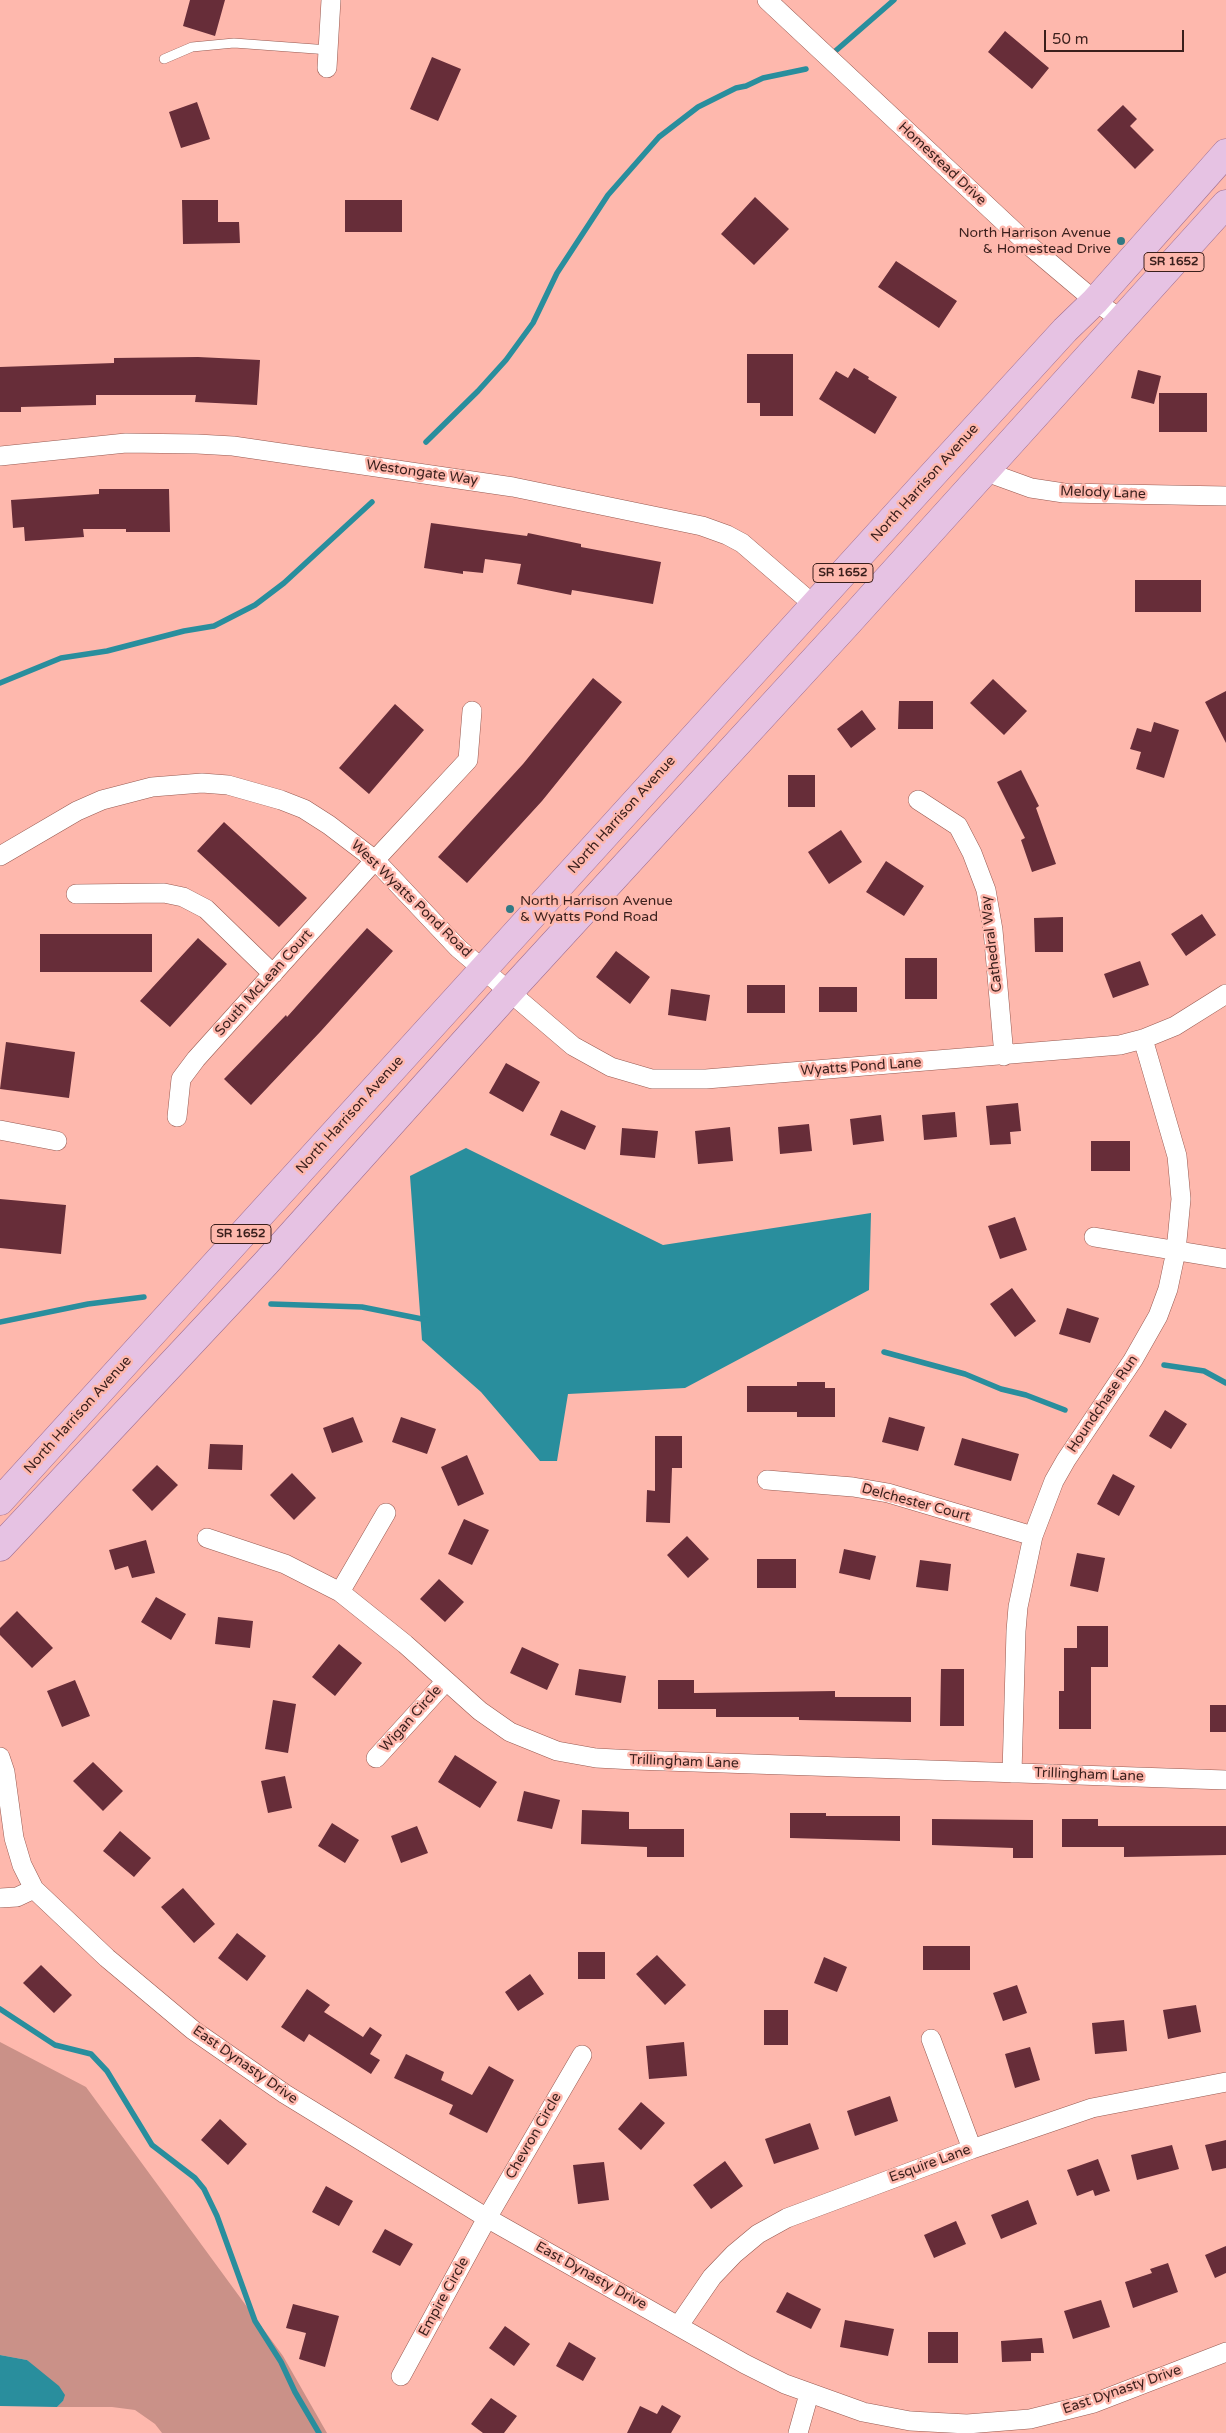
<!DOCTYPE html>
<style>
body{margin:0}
#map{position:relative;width:1226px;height:2433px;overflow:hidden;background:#feb8ad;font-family:"Varela Round",sans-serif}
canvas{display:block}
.scale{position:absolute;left:1044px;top:30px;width:140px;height:22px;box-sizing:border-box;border:2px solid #3a1f1c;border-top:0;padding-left:6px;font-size:15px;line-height:18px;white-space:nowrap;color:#3a1f1c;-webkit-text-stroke:4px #feb8ad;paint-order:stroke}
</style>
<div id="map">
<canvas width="1226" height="2433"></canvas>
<div class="scale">50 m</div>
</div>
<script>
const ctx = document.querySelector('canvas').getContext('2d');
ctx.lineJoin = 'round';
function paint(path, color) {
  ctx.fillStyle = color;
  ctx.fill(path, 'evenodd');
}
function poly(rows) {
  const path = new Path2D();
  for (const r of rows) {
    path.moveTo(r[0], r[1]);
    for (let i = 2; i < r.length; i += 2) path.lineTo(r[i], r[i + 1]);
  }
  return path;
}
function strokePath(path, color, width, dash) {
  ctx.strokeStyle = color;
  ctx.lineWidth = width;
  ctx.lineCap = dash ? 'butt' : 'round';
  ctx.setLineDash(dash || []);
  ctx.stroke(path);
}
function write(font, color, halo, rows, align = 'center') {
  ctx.font = font + ' "Varela Round",sans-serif';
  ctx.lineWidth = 5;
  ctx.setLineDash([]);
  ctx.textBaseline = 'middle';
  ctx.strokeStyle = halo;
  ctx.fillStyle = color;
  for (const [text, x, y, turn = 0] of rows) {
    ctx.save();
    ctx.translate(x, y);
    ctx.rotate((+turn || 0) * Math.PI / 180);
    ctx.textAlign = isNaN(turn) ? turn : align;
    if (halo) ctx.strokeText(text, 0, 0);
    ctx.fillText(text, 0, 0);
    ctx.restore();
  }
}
paint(poly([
 [0,2042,86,2087,283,2356,327,2433,162,2433,155,2424,135,2410,112,2407,57,2407,63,2401,27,2360,0,2355]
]), '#ca9188');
paint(poly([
 [466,1148,663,1245,871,1213,869,1290,685,1388,568,1394,557,1461,540,1461,481,1392,422,1340,410,1176],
 [0,2355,27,2360,59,2386,65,2395,63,2401,57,2407,0,2406]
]), '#298e9d');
strokePath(poly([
 [832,54,894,0],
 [426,442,478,391,506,360,533,323,557,273,608,195,659,137,698,107,736,88,746,86,763,78,806,69],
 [0,683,61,658,107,651,184,631,214,626,255,605,284,583,372,502],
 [271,1304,362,1307,427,1320],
 [0,1322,88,1304,144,1297],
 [884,1352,965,1374,1001,1389,1026,1395,1065,1410],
 [1164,1365,1204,1371,1226,1383],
 [0,2009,55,2045,91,2054,107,2071,152,2145,195,2178,204,2189,217,2216,255,2321,281,2362,295,2392,319,2433]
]), '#298e9d', 5.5);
paint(poly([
 [190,0,225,0,215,36,183,26],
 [1005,31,1049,68,1032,89,988,52],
 [432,57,461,69,438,121,410,109],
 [197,102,210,139,181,148,169,112],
 [1123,105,1137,119,1130,126,1154,150,1135,169,1097,130],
 [755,197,789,229,754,265,721,234],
 [182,200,218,200,218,222,239,222,240,243,183,244],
 [345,200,402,200,402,232,345,232],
 [896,261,957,301,939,328,878,287],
 [747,354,793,354,793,416,760,416,760,403,747,403],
 [198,357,260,360,257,405,195,402,196,395,96,395,96,405,21,407,21,412,0,412,0,367,114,363,114,358],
 [854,368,869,377,868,379,897,397,875,434,819,399,836,371,848,378],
 [1138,370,1161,376,1154,404,1131,398],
 [1159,393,1207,393,1207,432,1159,432],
 [99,489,169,489,170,532,126,532,126,529,83,529,84,537,25,541,24,527,13,528,11,500,99,494],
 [431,523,527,536,528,533,581,544,581,547,661,562,653,604,572,590,571,595,517,584,521,564,485,559,483,573,463,571,463,574,424,568],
 [1135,580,1201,580,1201,612,1135,612],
 [593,678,622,702,542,801,467,883,438,857,523,764],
 [993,679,1027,711,1004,735,970,703],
 [1226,691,1226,743,1205,702],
 [899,701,933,701,933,729,898,729],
 [395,704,424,730,369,794,339,768],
 [862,710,876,729,851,748,837,729],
 [1154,722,1179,730,1164,778,1136,769,1141,752,1130,749,1137,728,1151,732],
 [1021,770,1039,806,1036,808,1056,864,1032,872,1021,840,1025,838,997,782],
 [788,775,815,775,815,807,788,807],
 [224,822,307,898,279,927,197,851],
 [841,830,862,862,829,884,808,852],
 [886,861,924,886,904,916,866,892],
 [1202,914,1216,935,1186,956,1171,934],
 [1063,917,1063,952,1035,952,1034,918],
 [367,928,393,951,321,1031,251,1105,224,1079,286,1015,287,1017],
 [40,934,152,934,152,972,40,972],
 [198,938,227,964,170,1027,140,1001],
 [616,951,650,977,630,1004,596,977],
 [905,958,937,958,937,999,905,999],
 [1140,961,1149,985,1113,998,1104,974],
 [747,985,785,985,785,1013,747,1013],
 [819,987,857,987,857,1012,819,1012],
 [671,989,710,995,706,1021,668,1015],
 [6,1042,75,1052,69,1098,0,1089],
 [506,1063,540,1082,523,1112,489,1093],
 [1018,1103,1021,1131,1010,1132,1011,1144,990,1145,986,1106],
 [561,1110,596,1126,585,1150,550,1135],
 [955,1112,957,1137,924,1140,922,1115],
 [881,1115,884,1141,853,1145,850,1119],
 [809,1124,812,1151,780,1154,778,1127],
 [730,1127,733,1161,698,1164,695,1131],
 [622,1128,658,1131,655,1158,620,1155],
 [1091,1141,1130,1141,1130,1171,1091,1171],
 [0,1199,66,1205,61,1254,0,1248],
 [1015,1217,1027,1250,1000,1259,988,1226],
 [1012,1288,1036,1321,1015,1337,990,1304],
 [1067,1308,1099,1318,1090,1343,1059,1334],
 [797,1382,825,1382,825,1388,835,1388,835,1417,797,1417,797,1412,747,1412,747,1386,797,1386],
 [1165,1410,1187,1424,1171,1449,1149,1436],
 [353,1417,363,1442,332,1453,323,1428],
 [401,1417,436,1429,427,1454,392,1442],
 [889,1417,925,1427,918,1451,882,1442],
 [655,1436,682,1436,682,1468,672,1468,670,1523,646,1522,647,1490,655,1491],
 [962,1438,1019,1454,1011,1481,954,1465],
 [210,1444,243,1445,242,1470,208,1469],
 [467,1455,484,1494,458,1506,441,1467],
 [157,1465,178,1485,152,1511,132,1490],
 [292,1473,316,1498,294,1520,270,1495],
 [1113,1474,1135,1486,1119,1516,1097,1504],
 [464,1519,489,1530,472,1565,448,1554],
 [687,1536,709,1559,688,1578,667,1555],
 [146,1540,155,1573,132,1578,128,1566,115,1570,109,1550],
 [844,1549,876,1556,870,1580,839,1573],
 [1077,1553,1105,1558,1098,1592,1070,1586],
 [757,1559,796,1559,796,1588,757,1588],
 [920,1560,951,1564,948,1591,916,1587],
 [439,1579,464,1602,445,1622,420,1599],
 [156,1597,186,1614,171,1640,141,1622],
 [17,1611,53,1648,32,1668,0,1635,0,1628],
 [218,1617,253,1621,250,1648,215,1644],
 [1077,1626,1108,1626,1108,1667,1091,1667,1091,1729,1059,1729,1059,1691,1064,1691,1064,1648,1077,1648],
 [339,1644,362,1663,335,1696,312,1677],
 [522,1647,559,1664,547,1690,510,1673],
 [579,1669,626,1676,621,1703,575,1695],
 [941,1669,964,1669,964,1726,940,1726],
 [75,1680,90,1716,62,1727,47,1691],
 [658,1680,694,1680,694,1693,835,1691,835,1697,911,1697,911,1722,799,1720,799,1717,716,1717,716,1709,658,1709],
 [273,1700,296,1704,288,1753,265,1749],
 [1210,1705,1226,1705,1226,1732,1210,1732],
 [455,1755,497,1782,480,1808,438,1782],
 [93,1762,123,1791,103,1811,73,1781],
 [285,1776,292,1808,268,1813,261,1781],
 [524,1791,560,1800,552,1829,517,1821],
 [582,1810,629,1812,629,1829,684,1829,684,1857,647,1857,647,1847,581,1844],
 [790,1813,826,1813,826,1816,900,1816,900,1841,790,1838],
 [932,1819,1033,1820,1033,1858,1013,1858,1013,1848,932,1845],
 [1062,1819,1098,1819,1098,1826,1226,1826,1226,1855,1124,1857,1124,1847,1062,1847],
 [332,1823,359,1840,345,1863,318,1846],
 [417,1826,428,1853,401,1863,391,1836],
 [120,1831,151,1858,134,1877,103,1851],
 [183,1888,215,1924,194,1943,161,1907],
 [237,1933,266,1956,247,1981,218,1958],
 [923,1946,970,1946,970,1970,923,1970],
 [578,1952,605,1952,605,1979,578,1979],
 [657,1955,686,1985,665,2005,636,1974],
 [824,1957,847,1967,837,1992,814,1983],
 [41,1965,72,1995,54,2013,23,1983],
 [530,1974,544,1994,518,2011,505,1992],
 [1017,1985,1027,2013,1003,2021,993,1993],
 [307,1989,330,2005,324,2012,363,2037,370,2027,382,2035,370,2054,380,2060,371,2074,309,2034,304,2042,281,2027],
 [1196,2005,1201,2032,1168,2039,1163,2010],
 [764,2010,788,2010,788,2045,764,2045],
 [1124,2020,1127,2051,1095,2054,1092,2023],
 [684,2042,687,2076,649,2079,646,2046],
 [1030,2047,1040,2080,1015,2088,1005,2054],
 [406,2054,444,2072,441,2080,472,2095,489,2066,514,2080,487,2133,449,2114,453,2105,394,2078],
 [890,2096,898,2121,855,2136,847,2111],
 [641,2102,665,2123,641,2150,618,2129],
 [220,2119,247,2144,228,2165,201,2140],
 [810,2123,819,2149,774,2164,765,2139],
 [1226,2140,1226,2168,1212,2171,1205,2145],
 [1172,2145,1179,2169,1137,2180,1131,2155],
 [1098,2159,1110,2191,1095,2196,1093,2190,1077,2196,1067,2170],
 [725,2161,743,2186,711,2209,693,2185],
 [604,2162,609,2200,578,2204,573,2165],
 [326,2186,353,2201,339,2226,312,2212],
 [1028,2200,1037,2224,1001,2239,991,2215],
 [956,2221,966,2244,934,2258,924,2235],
 [385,2229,413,2244,400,2266,372,2252],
 [1226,2246,1226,2273,1215,2278,1205,2255],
 [1168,2263,1178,2292,1133,2308,1125,2282,1152,2273,1150,2269],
 [787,2292,821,2309,811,2329,776,2312],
 [1101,2300,1110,2327,1073,2339,1064,2311],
 [293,2304,339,2316,325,2367,299,2359,306,2333,286,2328],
 [845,2320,894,2329,888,2356,840,2347],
 [505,2326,530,2344,514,2366,489,2348],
 [928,2332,958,2332,958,2363,928,2363],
 [1042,2338,1044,2353,1031,2353,1031,2361,1002,2362,1001,2341],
 [569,2342,596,2358,583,2381,556,2366],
 [491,2398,517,2416,504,2433,483,2433,471,2424],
 [662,2405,681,2416,671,2433,627,2433,640,2406,657,2414]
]), '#672d39');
const service = poly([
 [164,59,192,47,234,43,329,50]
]);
const minor = poly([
 [767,0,1031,247,1095,301,1122,320],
 [327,68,331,0],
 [0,456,126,443,197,444,233,446,513,487,702,526,727,535,742,543,814,605],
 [984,471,1031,488,1064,493,1226,496],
 [918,800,958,826,972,853,986,890,993,930,1004,1056],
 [0,856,77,811,102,800,152,787,202,783,228,785,281,800,304,809,329,825,375,860,458,948,573,1046,611,1067,652,1079,706,1079,1120,1045,1143,1039,1175,1026,1226,994],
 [76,894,164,893,183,897,206,909,273,974],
 [177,1117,181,1079,196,1059,375,860,468,760,472,711],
 [0,1130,57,1141],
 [1094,1237,1226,1259],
 [767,1480,853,1487,888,1493,1033,1536],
 [207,1538,285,1564,340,1592,405,1644,480,1711,510,1732,557,1751,596,1758,635,1760,1226,1780],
 [340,1592,386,1513],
 [0,1757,5,1772,14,1838,22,1865,34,1889,107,1958,193,2030,285,2094,487,2218,745,2364,785,2384,863,2412,910,2421,967,2424,1030,2419,1094,2403,1226,2352],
 [376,1758,446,1681],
 [1012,1773,1016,1631,1018,1607,1033,1536,1054,1481,1066,1460,1133,1360,1158,1316,1168,1289,1176,1251,1181,1199,1177,1156,1143,1039],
 [0,1898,17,1897,34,1889],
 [931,2039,972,2149],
 [679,2325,712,2277,734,2254,758,2234,787,2218,972,2149,1092,2108,1226,2082],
 [401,2376,487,2218,582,2055],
 [798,2433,809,2394]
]);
const primary = poly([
 [0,1501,927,481,1065,330,1095,301,1226,153],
 [0,1547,266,1263,511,990,847,624,1226,204]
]);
strokePath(service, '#975950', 10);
strokePath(minor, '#975950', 20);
strokePath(primary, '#9f6f92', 29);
strokePath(service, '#fff', 9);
strokePath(minor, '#fff', 19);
strokePath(primary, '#e6c2e3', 28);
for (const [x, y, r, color] of [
 [1121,241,5,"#327984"],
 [510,909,5,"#327984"]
]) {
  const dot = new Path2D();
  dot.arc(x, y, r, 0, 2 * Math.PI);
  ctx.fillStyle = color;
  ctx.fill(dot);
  strokePath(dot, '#feb8ad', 2);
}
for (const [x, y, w] of [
 [1174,262,60],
 [843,573,60],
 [241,1234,60]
]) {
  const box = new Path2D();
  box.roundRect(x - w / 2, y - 9.5, w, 19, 4);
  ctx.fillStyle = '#feb8ad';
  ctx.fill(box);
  strokePath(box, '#3a1f1c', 1);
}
write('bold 12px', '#3a1f1c', null, [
 ["SR 1652",1174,262],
 ["SR 1652",843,573],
 ["SR 1652",241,1234]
]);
write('14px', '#3a1f1c', '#feb8ad', [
 ["Homestead Drive",942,164,43],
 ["Westongate Way",422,473,8],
 ["North Harrison Avenue",925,483,-48],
 ["Melody Lane",1103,493,2],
 ["North Harrison Avenue",622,815,-48],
 ["West Wyatts Pond Road",411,899,44],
 ["Cathedral Way",992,944,-97],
 ["South McLean Court",264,983,-48],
 ["Wyatts Pond Lane",861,1067,-4],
 ["North Harrison Avenue",350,1115,-48],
 ["Houndchase Run",1103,1404,-56],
 ["North Harrison Avenue",78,1415,-48],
 ["Delchester Court",916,1503,15],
 ["Wigan Circle",411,1719,-48],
 ["Trillingham Lane",684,1762,2],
 ["Trillingham Lane",1089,1775,2],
 ["East Dynasty Drive",245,2065,35],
 ["Chevron Circle",534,2136,-60],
 ["Esquire Lane",930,2164,-20],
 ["East Dynasty Drive",591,2276,29],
 ["Empire Circle",444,2297,-61],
 ["East Dynasty Drive",1122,2390,-19]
]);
write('14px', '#3a1f1c', '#feb8ad', [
 ["North Harrison Avenue",1111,233],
 ["& Homestead Drive",1111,249],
 ["North Harrison Avenue",520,901,"left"],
 ["& Wyatts Pond Road",520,917,"left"]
], 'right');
</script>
